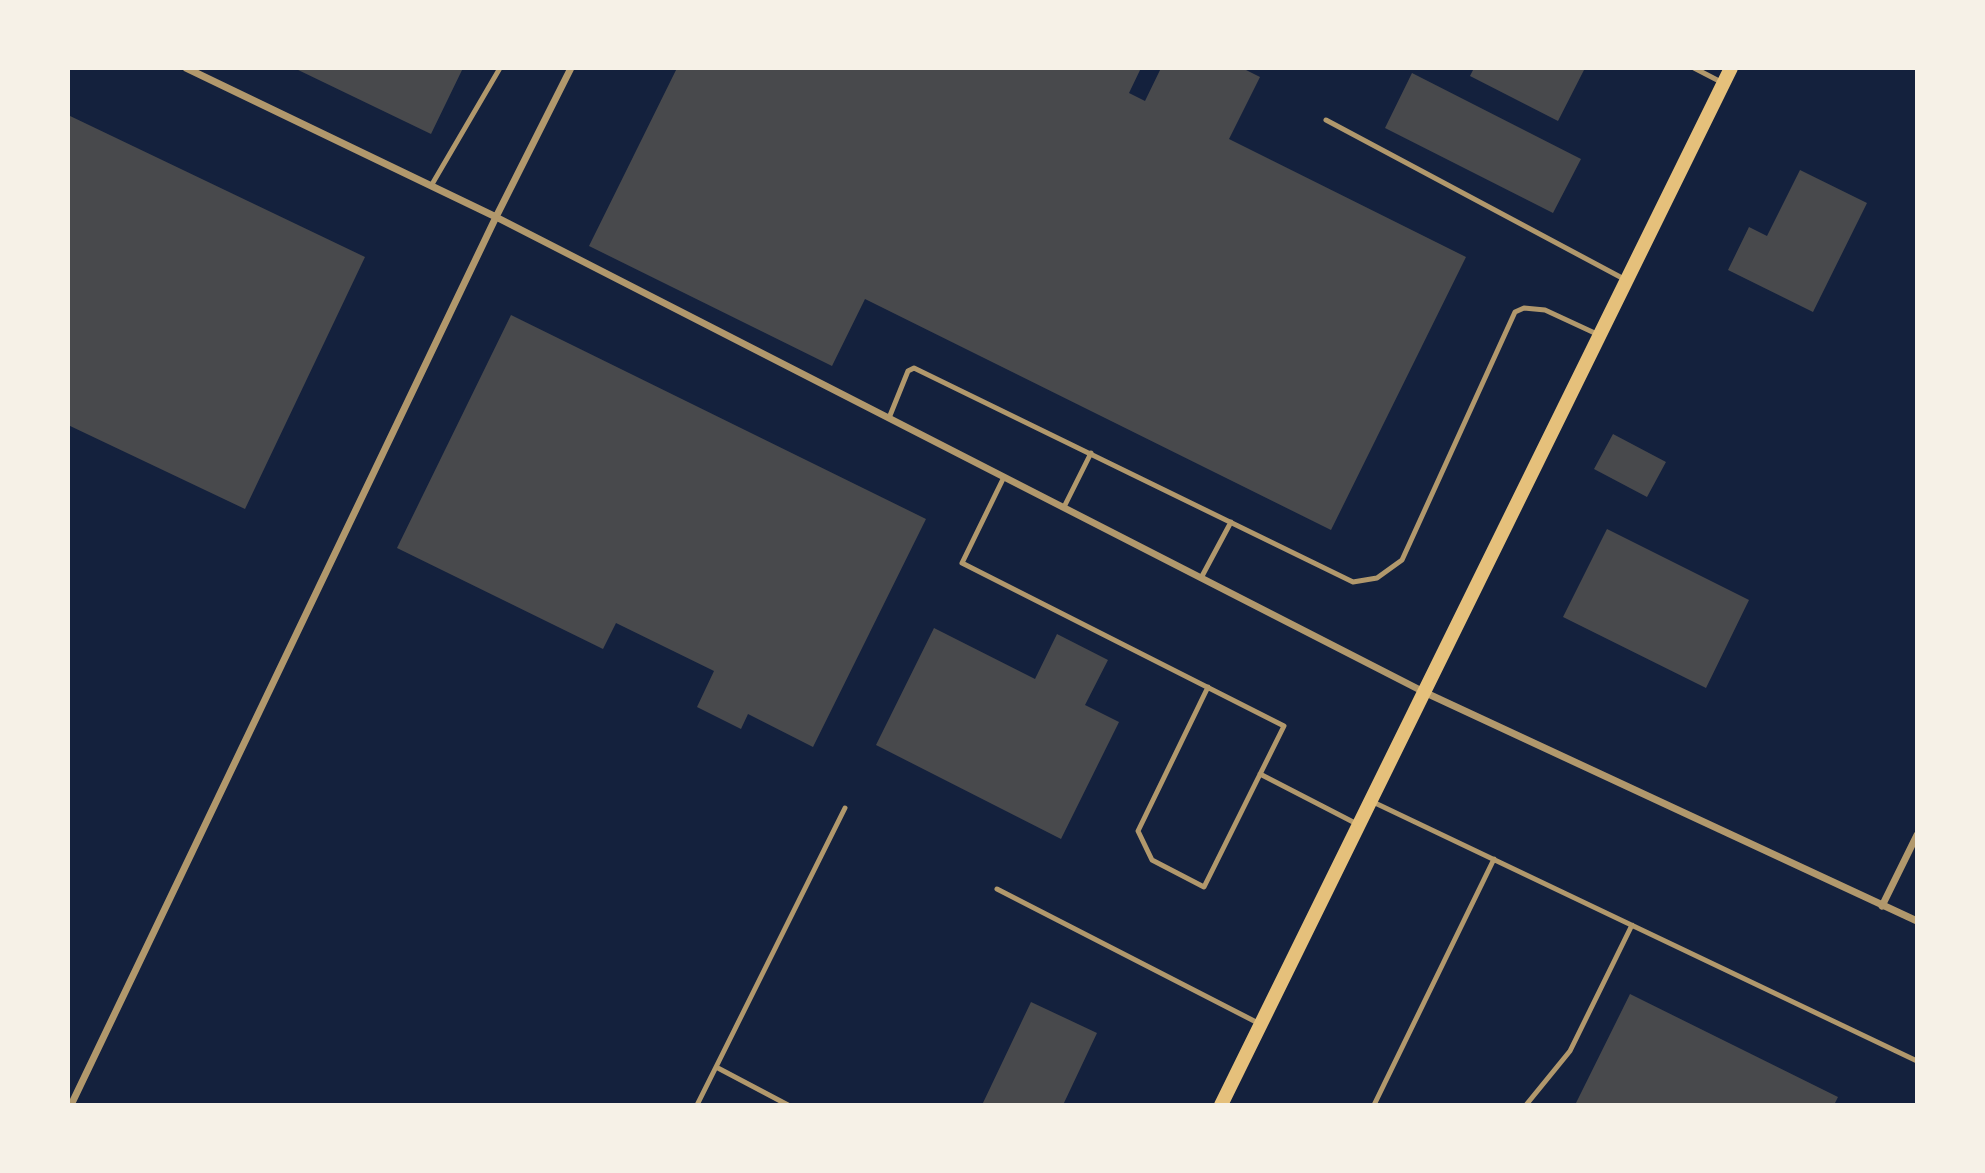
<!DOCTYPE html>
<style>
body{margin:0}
#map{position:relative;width:1985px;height:1173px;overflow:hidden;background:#14213d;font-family:"Fira Sans",sans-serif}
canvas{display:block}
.frame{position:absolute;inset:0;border:70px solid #f6f1e7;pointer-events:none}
</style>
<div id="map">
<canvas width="1985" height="1173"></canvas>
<div class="frame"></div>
</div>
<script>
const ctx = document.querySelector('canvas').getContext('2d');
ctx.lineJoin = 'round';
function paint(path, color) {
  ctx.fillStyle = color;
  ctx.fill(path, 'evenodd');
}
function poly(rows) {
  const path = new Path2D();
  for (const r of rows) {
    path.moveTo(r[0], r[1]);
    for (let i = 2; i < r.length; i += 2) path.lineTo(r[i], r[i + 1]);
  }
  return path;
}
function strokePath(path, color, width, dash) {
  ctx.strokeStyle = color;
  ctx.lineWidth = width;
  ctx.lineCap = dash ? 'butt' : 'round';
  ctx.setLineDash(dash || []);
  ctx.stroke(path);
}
paint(poly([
 [294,68,463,68,431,134],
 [677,68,1141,68,1129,93,1145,101,1161,68,1242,68,1260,77,1229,139,1466,257,1331,530,865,299,832,366,589,246],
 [1474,68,1585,68,1558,121,1470,76],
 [1412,73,1581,159,1553,213,1385,128],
 [68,115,365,257,245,509,68,425],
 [1800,170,1867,203,1813,312,1728,270,1749,227,1767,236],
 [511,315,926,519,813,747,748,714,741,729,697,707,714,671,616,623,603,649,397,548],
 [1613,434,1666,462,1647,497,1594,469],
 [1607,529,1749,600,1706,688,1563,617],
 [934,628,1035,679,1057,634,1108,660,1085,705,1119,722,1061,839,876,745],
 [1630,994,1838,1097,1834,1105,1575,1105],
 [1031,1002,1097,1033,1063,1105,982,1105]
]), '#48494c');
strokePath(poly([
 [1694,68,1723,83],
 [1326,120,1624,279],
 [431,186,500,68],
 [889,418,908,371,914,368,1353,582,1377,578,1402,560,1515,312,1524,308,1545,310,1599,335],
 [1004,477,962,563,1284,726,1204,887,1152,860,1138,831,1208,687],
 [1064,507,1091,453],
 [1201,578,1231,522],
 [1260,774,1357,824],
 [1373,802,1917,1061],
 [997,889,1260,1024],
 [716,1067,845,808],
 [697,1105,716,1067,788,1105],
 [1374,1105,1494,859],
 [1526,1105,1570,1051,1632,925]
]), '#b1986c', 5);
strokePath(poly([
 [186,68,496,217,1424,692,1917,921],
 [1882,906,1917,835],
 [71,1105,496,217,571,68]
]), '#b1986c', 7);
strokePath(poly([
 [1221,1105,1731,68]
]), '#e5c07b', 14);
</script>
